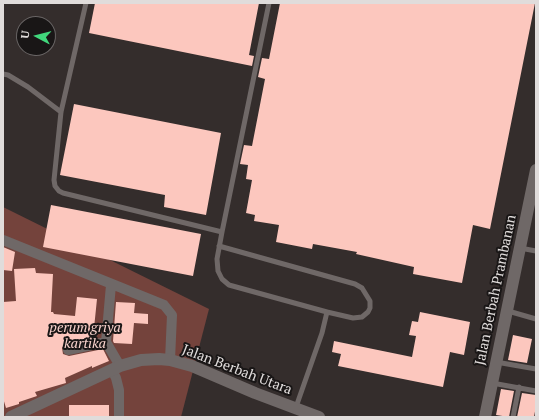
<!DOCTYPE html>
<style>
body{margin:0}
#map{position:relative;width:539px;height:420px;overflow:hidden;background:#342d2c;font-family:"PT Serif",serif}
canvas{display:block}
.frame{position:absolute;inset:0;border:4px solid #e0dcdb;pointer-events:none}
.north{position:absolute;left:16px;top:16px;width:40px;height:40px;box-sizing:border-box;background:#191616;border:1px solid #696565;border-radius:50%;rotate:277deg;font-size:11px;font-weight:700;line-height:16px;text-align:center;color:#e0dcdb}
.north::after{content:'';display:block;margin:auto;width:14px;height:18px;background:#41d77c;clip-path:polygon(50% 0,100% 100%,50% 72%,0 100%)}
</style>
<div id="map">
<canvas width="539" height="420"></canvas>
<div class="frame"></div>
<div class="north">U</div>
</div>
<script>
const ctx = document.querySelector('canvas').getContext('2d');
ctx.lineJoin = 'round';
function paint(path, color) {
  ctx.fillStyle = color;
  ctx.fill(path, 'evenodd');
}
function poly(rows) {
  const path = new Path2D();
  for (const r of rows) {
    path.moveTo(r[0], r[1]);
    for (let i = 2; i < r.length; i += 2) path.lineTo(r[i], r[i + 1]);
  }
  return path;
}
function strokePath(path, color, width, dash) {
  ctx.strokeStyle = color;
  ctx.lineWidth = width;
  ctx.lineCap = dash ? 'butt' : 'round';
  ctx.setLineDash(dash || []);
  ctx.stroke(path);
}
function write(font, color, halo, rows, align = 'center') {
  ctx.font = font + ' "PT Serif",serif';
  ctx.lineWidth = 4;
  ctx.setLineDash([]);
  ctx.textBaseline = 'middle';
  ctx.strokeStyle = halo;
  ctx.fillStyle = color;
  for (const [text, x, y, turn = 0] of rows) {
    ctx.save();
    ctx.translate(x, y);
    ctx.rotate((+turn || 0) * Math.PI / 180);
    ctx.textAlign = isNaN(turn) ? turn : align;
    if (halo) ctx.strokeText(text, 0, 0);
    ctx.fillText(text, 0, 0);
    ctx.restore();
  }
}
paint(poly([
 [3,207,209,309,181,417,3,417]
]), '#74433c');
paint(poly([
 [95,3,259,3,249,55,254,56,252,66,89,33],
 [280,3,535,3,490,229,473,225,462,283,413,274,414,267,356,254,357,252,313,244,312,249,276,242,279,225,254,221,255,215,246,213,252,180,246,179,248,165,240,164,244,145,252,146,265,79,258,77,262,58,269,59],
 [74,104,221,133,206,215,164,207,165,195,60,175],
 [51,205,201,234,193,276,43,247],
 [3,247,15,252,12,271,3,270],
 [35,268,36,273,53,274,51,312,53,312,54,314,75,316,77,297,97,299,93,338,64,345,62,348,63,354,69,356,103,349,109,361,92,368,92,366,65,378,66,383,35,392,37,396,19,402,19,404,6,408,3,398,3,302,16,301,14,269],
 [116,302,135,303,134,313,148,314,148,324,134,323,132,344,114,343,113,341],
 [420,312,470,322,464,355,450,352,443,387,338,366,341,354,332,352,334,341,412,357,416,336,409,335,412,321,418,322],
 [513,335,532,339,527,363,508,360],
 [501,389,514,391,509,417,496,415],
 [522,393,536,395,536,406,534,417,517,417],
 [69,405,109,405,109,417,69,417]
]), '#fcc7be');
strokePath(poly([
 [86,3,61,112,54,180,55,186,59,191,63,193,222,232,269,3],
 [3,74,8,75,28,87,61,112],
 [222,232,217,259,218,271,222,279,229,285,327,312,322,333,296,407],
 [219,246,355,284,362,288,370,301,370,308,368,312,362,317,353,318,327,312],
 [520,248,536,251],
 [508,311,536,319],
 [496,362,536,369],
 [492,383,536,391],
 [513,417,519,387]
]), '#6f6867', 5);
strokePath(poly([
 [3,240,164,305,172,315,170,360],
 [111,285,106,342,120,366],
 [68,350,106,342],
 [112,370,116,378,119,390,119,417]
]), '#6f6867', 10);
strokePath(poly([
 [11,417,120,366,141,360,159,359,170,360,192,366,255,393,319,417],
 [485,417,536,170]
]), '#6f6867', 12);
write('14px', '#e0dcdb', '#191616', [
 ["Jalan Berbah Prambanan",496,290,-78],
 ["Jalan Berbah Utara",237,370,21]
]);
write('italic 14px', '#f8d2cc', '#191616', [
 ["perum griya",85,328],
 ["kartika",85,344]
]);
</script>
